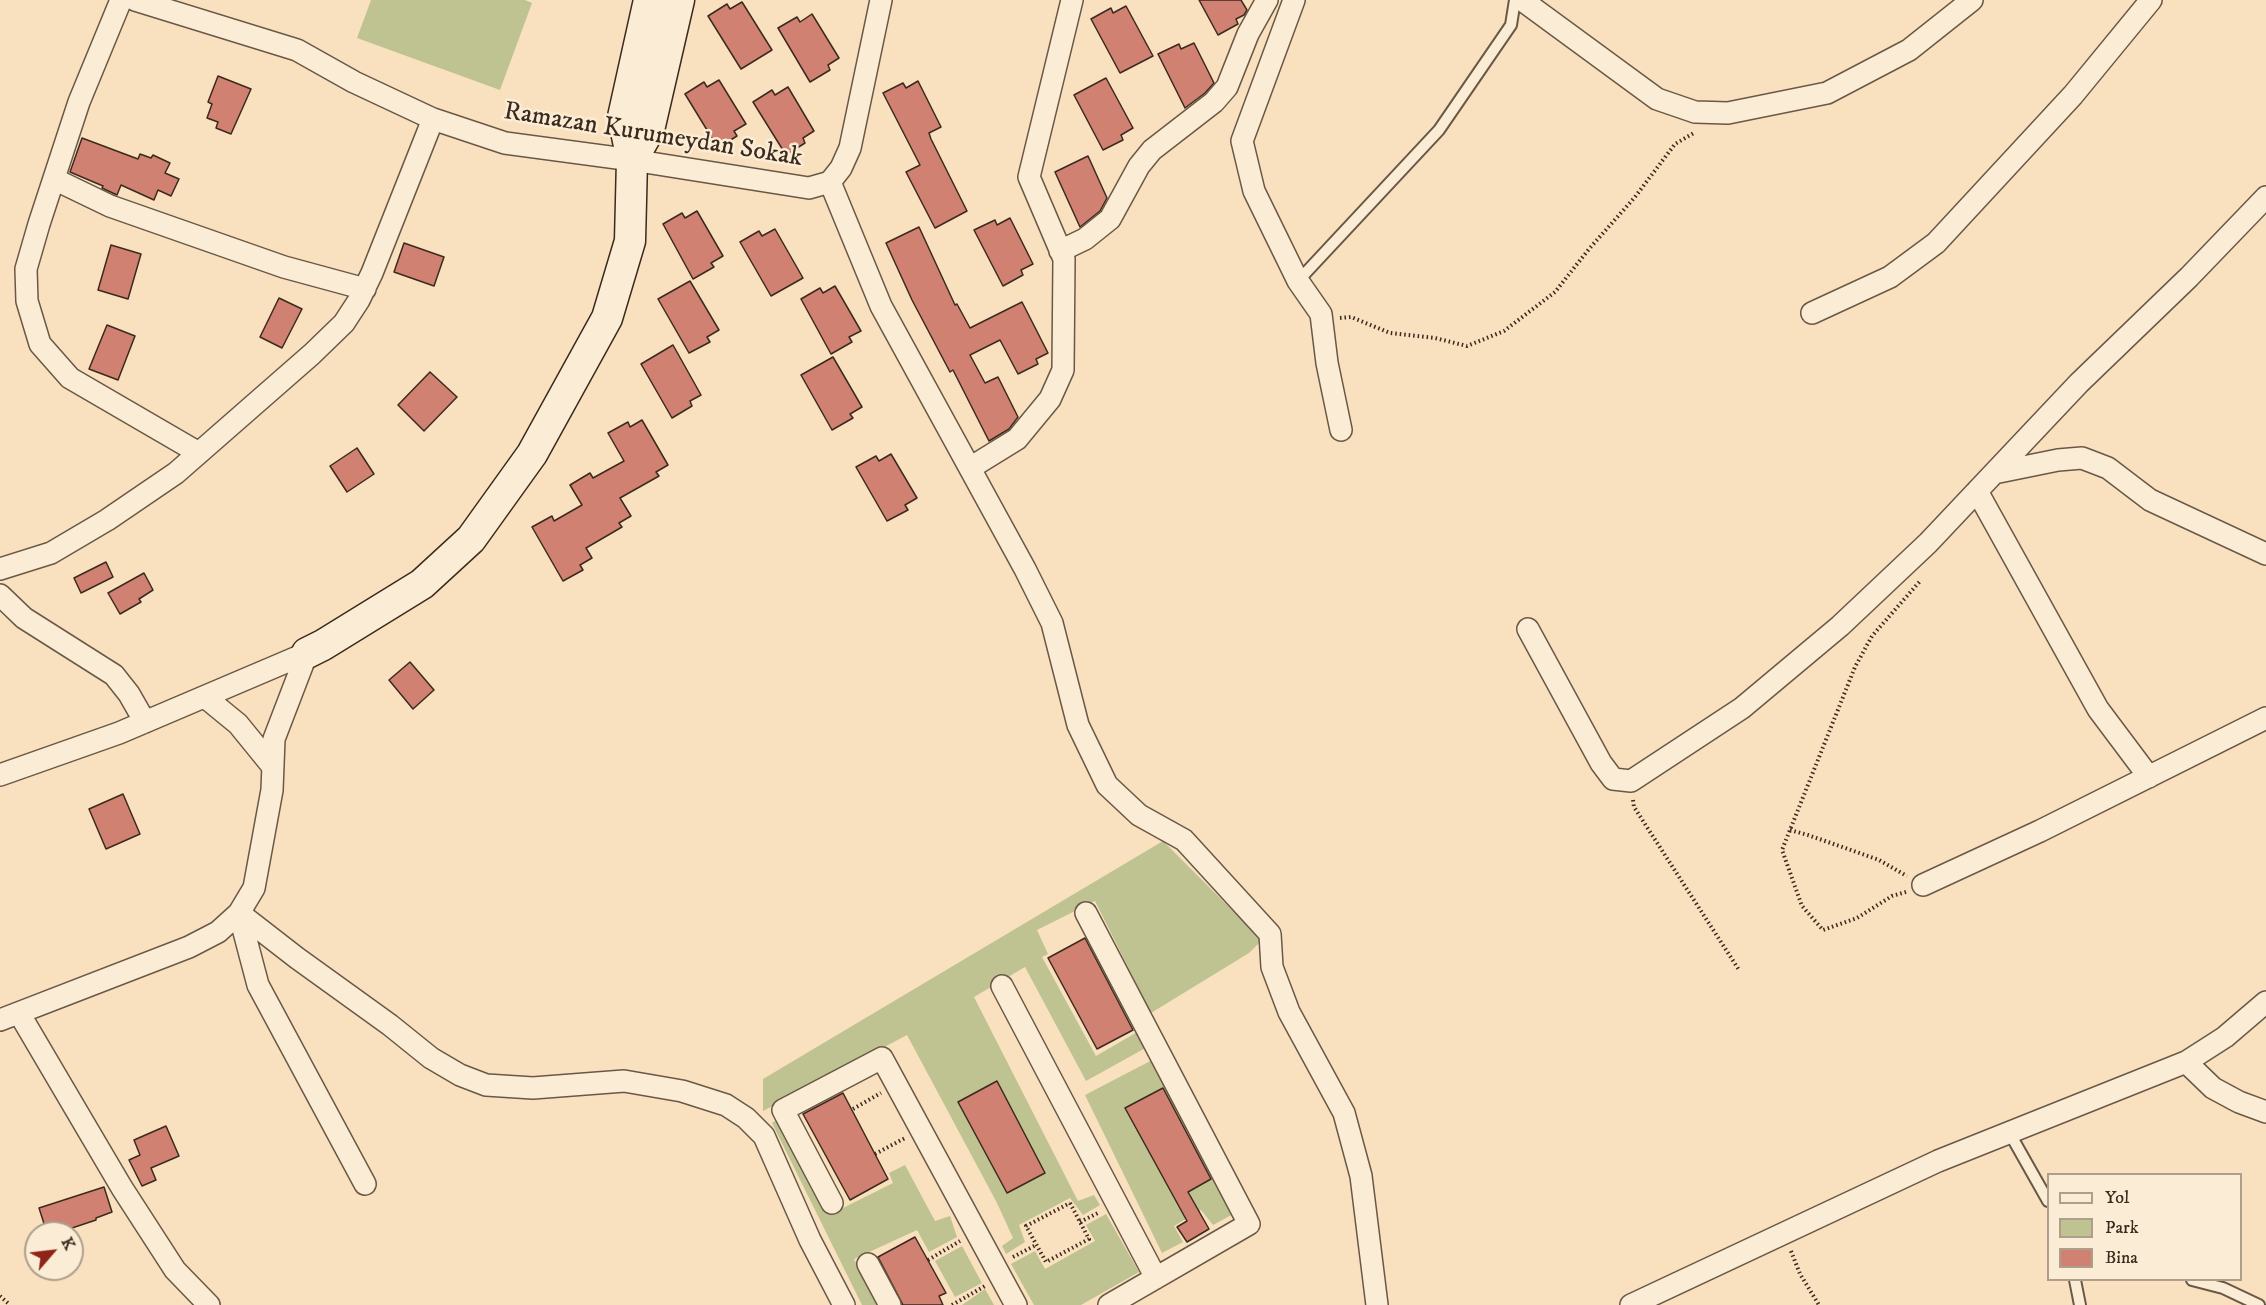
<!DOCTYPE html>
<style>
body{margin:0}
#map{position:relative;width:2266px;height:1305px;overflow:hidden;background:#f9e1bf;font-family:"IM FELL DW Pica",serif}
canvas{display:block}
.legend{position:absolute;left:2047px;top:1173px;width:195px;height:108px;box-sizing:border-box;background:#fbecd5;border:2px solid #ae9e8c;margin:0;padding:8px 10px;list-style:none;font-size:18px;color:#3b2a1e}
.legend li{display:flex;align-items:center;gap:12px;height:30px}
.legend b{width:30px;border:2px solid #ae9e8c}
.north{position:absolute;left:24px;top:1221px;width:60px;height:60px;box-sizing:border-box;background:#fbecd5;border:2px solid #ae9e8c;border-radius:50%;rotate:62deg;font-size:16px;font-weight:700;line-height:24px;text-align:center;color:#3b2a1e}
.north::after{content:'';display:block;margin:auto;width:21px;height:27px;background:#8f2418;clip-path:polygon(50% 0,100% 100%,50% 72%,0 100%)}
</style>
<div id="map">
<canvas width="2266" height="1305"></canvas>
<ul class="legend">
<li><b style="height:8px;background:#fbecd5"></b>Yol</li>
<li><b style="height:16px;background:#bec391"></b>Park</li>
<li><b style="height:16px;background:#d08172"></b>Bina</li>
</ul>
<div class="north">K</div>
</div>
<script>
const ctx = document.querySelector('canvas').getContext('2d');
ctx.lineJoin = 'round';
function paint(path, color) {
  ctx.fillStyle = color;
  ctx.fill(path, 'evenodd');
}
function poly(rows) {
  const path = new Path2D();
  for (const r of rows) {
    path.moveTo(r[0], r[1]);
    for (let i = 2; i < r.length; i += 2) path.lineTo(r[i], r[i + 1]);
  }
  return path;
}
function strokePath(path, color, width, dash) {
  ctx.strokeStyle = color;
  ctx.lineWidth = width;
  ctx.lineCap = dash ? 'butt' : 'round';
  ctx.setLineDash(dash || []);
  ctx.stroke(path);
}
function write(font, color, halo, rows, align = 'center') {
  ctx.font = font + ' "IM FELL DW Pica",serif';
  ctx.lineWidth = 5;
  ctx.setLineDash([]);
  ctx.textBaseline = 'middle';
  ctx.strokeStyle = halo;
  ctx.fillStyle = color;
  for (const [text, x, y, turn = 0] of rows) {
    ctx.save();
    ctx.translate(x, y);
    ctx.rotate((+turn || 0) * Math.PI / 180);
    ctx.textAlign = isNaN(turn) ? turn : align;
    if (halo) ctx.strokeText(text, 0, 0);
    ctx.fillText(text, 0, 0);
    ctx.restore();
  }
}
paint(poly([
 [371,0,525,0,532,3,500,90,357,38],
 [1163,841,1262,940,1249,953,1151,1013,1095,901,1037,930,1048,954,1042,957,1096,1056,1139,1031,1149,1046,1086,1081,1025,967,974,997,1078,1201,1094,1195,1100,1205,1083,1215,1070,1198,1019,1225,1025,1242,1006,1254,1002,1246,1013,1238,997,1203,907,1035,763,1111,763,1079],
 [1156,1058,1237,1212,1213,1225,1201,1210,1174,1226,1183,1242,1162,1253,1085,1095],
 [779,1118,829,1215,893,1183,889,1173,905,1165,935,1221,950,1216,957,1237,929,1252,917,1230,854,1259,877,1305,862,1305,772,1123],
 [1106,1214,1139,1272,1081,1305,1034,1305,1011,1264,1035,1251,1045,1269,1095,1241,1086,1225],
 [962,1246,982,1283,955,1297,935,1261],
 [985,1289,994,1305,962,1305]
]), '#bec391');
const building = poly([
 [1199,0,1241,0,1247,10,1244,15,1236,19,1238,24,1218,35,1199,0],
 [742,2,772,50,741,69,708,16,727,4,730,9,742,2],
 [1126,6,1153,56,1120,73,1091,19,1111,8,1113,13,1126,6],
 [812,14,839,58,828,65,830,70,810,82,778,28,797,17,800,22,812,14],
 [1194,43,1214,83,1205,93,1185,108,1158,54,1179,44,1181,49,1194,43],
 [218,76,251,89,231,134,216,128,218,122,207,118,212,104,208,102,218,76],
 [1106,78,1133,128,1121,135,1123,140,1103,150,1074,95,1106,78],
 [719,80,746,124,734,131,737,136,718,148,685,94,704,82,707,87,719,80],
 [918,81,941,127,929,133,931,139,967,211,935,228,906,172,920,165,883,93,903,83,906,88,918,81],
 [788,87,814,131,803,138,805,143,786,155,753,102,772,90,775,95,788,87],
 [82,138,138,159,140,154,151,158,153,155,170,163,165,173,179,179,171,196,158,190,154,200,121,185,117,195,102,188,103,186,70,172,82,138],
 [1088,156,1107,198,1100,211,1080,227,1055,172,1088,156],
 [697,211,723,256,711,263,714,267,693,279,663,224,682,213,685,218,697,211],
 [1010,218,1033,264,1021,270,1023,275,1003,286,974,230,995,220,997,225,1010,218],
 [919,227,955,305,957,304,970,328,1022,302,1048,353,1036,359,1038,364,1018,374,1000,340,970,355,985,383,998,377,1018,417,1009,429,989,441,953,370,950,372,912,300,886,243,919,227],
 [775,229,803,278,771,296,740,242,759,231,762,236,775,229],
 [404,243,444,257,434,286,394,272,404,243],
 [111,245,141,254,128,299,98,290,111,245],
 [690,281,719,330,707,337,710,342,689,353,658,299,690,281],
 [835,286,861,331,849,337,852,342,831,354,801,299,820,288,823,293,835,286],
 [279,298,302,309,282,348,260,337,279,298],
 [107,325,135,336,118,380,89,369,107,325],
 [673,345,701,395,690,401,692,406,672,418,641,364,673,345],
 [833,357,862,407,850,414,853,418,832,430,801,375,833,357],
 [430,372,457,397,424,431,398,405,430,372],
 [642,420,668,465,656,472,659,476,620,498,631,516,619,523,622,527,586,548,592,558,580,565,583,570,563,581,532,527,552,516,554,521,582,505,570,485,590,473,593,478,624,461,608,433,628,422,630,427,642,420],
 [357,448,374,474,347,492,330,466,357,448],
 [891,454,917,498,905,505,908,510,887,521,856,467,876,456,879,461,891,454],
 [106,562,113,577,81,593,74,578,106,562],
 [144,573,153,590,139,599,141,602,120,614,108,593,144,573],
 [410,662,434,690,413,709,389,680,410,662],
 [123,794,140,834,106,849,89,809,123,794],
 [1085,938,1133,1030,1097,1049,1048,958,1085,938],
 [997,1081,1045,1173,1007,1193,958,1102,997,1081],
 [1163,1088,1211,1179,1188,1192,1209,1229,1187,1242,1177,1227,1187,1221,1125,1108,1163,1088],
 [843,1093,888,1179,850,1200,803,1114,843,1093],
 [166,1126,179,1156,151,1168,156,1180,142,1186,129,1160,140,1155,134,1140,166,1126],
 [104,1187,112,1212,96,1218,96,1220,57,1233,47,1233,39,1208,104,1187],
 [915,1237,946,1293,939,1296,943,1305,903,1305,878,1257,915,1237]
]);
paint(building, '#d08172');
strokePath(building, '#3b2a1e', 1.5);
const lane = poly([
 [1298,281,1439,130,1511,25,1515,0],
 [2009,1132,2048,1201],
 [2075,1280,2080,1305],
 [2192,1280,2223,1288,2259,1305]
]);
const street = poly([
 [121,0,79,102,39,224,26,269,27,301,40,344,70,378,199,453],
 [135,0,297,50,354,82,433,119,505,143,632,160,809,188,830,182],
 [1294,0,1242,141,1254,191,1298,281,1321,314,1327,363,1341,430],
 [1522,0,1657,99,1695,112,1728,113,1827,93,1909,50,1972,0],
 [54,179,110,206,284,267,365,289],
 [830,182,881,306,1025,569,1052,623,1078,725,1107,785,1139,815,1184,840,1270,934,1272,967,1289,1012,1344,1113,1361,1176,1377,1305],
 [830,182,841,168,850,148,881,0],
 [1060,251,1085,239,1110,219,1139,166,1152,150,1214,102,1227,87,1248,34,1267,0],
 [1812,313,1890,277,1936,243,2073,95,2151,0],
 [970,468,1017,439,1050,399,1063,370,1064,259,1029,177,1072,0],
 [1994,473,2058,460,2082,458,2108,468,2150,500,2266,554],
 [1977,491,2098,709,2149,777],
 [0,569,51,553,107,520,176,473,312,354,344,323,359,300,372,273,433,119],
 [0,595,24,618,114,675,129,694,145,722],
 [1528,629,1601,763,1613,779,1631,781,1742,708,1840,626,1928,543,2079,383,2189,277,2266,197],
 [205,697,238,724,273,767],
 [0,775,119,733,307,653],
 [1923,885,2040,831,2266,718],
 [1086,913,1249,1224,1109,1305],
 [1002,986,1156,1278],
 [19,1013,122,1188,175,1270,209,1305],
 [0,1020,189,947,218,932,239,913,254,888,272,790,274,739,307,653],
 [2186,1062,2213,1088,2239,1102,2266,1112],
 [365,1184,258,985,239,913,297,958,390,1025,431,1058,460,1075,486,1085,533,1088,624,1081,682,1091,726,1105,746,1118,764,1136,810,1240,844,1305],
 [832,1203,783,1110,882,1058,1016,1305],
 [868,1264,890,1305],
 [1631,1305,1938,1161,2186,1062,2225,1037,2266,1002]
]);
const secondary = poly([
 [632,160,649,130,679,0],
 [307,653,323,645,422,584,471,539,532,454,607,318,630,241,632,160,623,117,649,0]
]);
strokePath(lane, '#6a5846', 14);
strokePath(street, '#6a5846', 24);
strokePath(secondary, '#3b2a1e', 33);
strokePath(poly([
 [1340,318,1351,317,1390,333,1435,338,1467,346,1504,331,1555,292,1589,249,1635,197,1675,144,1694,133],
 [1633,800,1634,807,1739,970],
 [1790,830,1808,835,1879,860,1907,876],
 [1906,892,1892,896,1857,918,1823,930,1802,906,1782,850,1855,667,1872,636,1921,580],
 [853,1109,881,1093],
 [875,1154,905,1138],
 [1070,1203,1089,1239,1046,1262,1026,1226,1070,1203],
 [1080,1222,1100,1212],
 [1791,1251,1800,1274,1819,1305],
 [1013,1257,1036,1245],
 [928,1260,960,1241],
 [0,1296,10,1305],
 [952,1305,985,1286]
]), '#3b2a1e', 4, [1.5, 3]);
strokePath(lane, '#fbecd5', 10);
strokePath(street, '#fbecd5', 21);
strokePath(secondary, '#fbecd5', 30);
write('26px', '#3b2a1e', '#fbecd5', [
 ["Ramazan Kurumeydan Sokak",653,136,9]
]);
</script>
